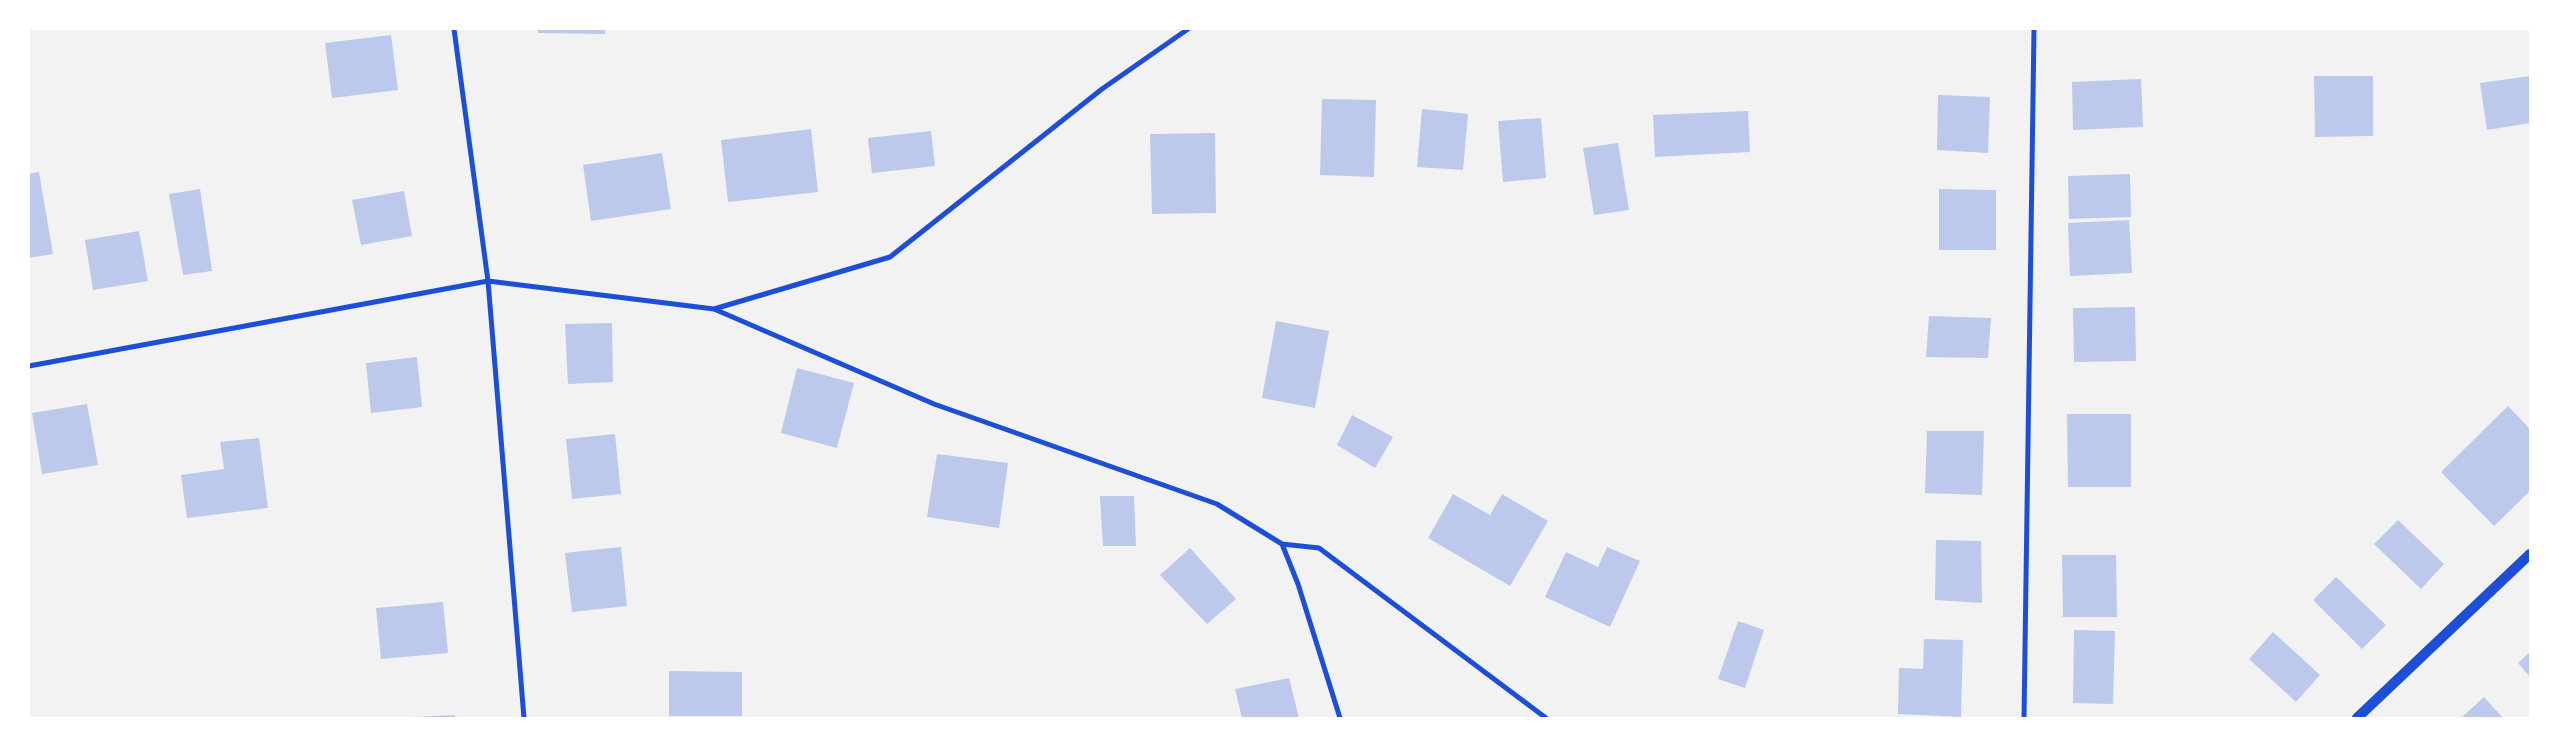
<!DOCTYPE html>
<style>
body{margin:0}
#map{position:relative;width:2559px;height:747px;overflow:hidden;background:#f2f2f2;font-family:Manrope,sans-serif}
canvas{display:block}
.frame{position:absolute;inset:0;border:30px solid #fff;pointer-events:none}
</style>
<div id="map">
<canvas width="2559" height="747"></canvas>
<div class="frame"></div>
</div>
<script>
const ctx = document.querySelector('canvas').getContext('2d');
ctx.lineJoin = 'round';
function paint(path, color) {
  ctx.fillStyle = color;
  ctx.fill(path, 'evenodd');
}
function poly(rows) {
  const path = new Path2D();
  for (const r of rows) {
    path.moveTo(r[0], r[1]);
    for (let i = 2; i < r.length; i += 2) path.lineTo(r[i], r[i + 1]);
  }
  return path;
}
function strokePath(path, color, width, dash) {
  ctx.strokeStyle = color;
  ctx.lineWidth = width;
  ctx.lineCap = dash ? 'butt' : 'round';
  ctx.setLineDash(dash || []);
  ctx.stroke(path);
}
paint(poly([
 [538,29,605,29,605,34,538,33],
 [391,35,398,90,332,98,325,43],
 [2314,76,2373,76,2373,136,2315,137],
 [2530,76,2530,123,2487,130,2480,83],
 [2141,79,2143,127,2073,130,2072,82],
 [1938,95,1990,97,1988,153,1937,150],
 [1322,99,1376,100,1374,177,1320,175],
 [1422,109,1468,114,1463,170,1417,167],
 [1748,111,1750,152,1655,157,1653,115],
 [1541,118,1546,178,1503,182,1498,121],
 [811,129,818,192,728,202,721,140],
 [931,131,935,166,872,173,868,138],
 [1215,133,1216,213,1152,214,1150,134],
 [1618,143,1629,210,1594,215,1583,148],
 [662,153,671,209,591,221,583,165],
 [39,172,53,254,29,258,29,174],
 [2130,174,2131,217,2069,219,2068,176],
 [200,189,212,271,183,275,169,194],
 [1939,189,1996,190,1996,250,1939,250],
 [404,191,412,236,361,245,352,200],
 [2129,220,2132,273,2070,276,2068,223],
 [139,231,148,281,93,290,85,240],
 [2135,307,2136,361,2074,362,2073,308],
 [1929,316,1991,318,1988,358,1926,357],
 [1276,321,1329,331,1315,408,1262,398],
 [612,323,613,382,568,384,565,324],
 [417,357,422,407,371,413,366,363],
 [797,368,854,383,837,448,781,433],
 [87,404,98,465,42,474,32,413],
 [2508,406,2530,429,2530,491,2494,526,2441,472],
 [2067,414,2131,414,2131,487,2068,487],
 [1352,415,1393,437,1375,468,1337,445],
 [1927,431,1984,431,1982,495,1925,493],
 [615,434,621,494,572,499,566,439],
 [259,438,268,508,187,518,181,475,224,469,220,442],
 [937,454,1008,463,999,528,927,517],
 [1453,494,1490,515,1502,494,1548,521,1510,586,1428,538],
 [1100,496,1134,496,1136,546,1103,546],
 [2398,520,2444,564,2421,589,2374,544],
 [1936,540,1981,541,1982,603,1935,600],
 [621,547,627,606,572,612,565,553],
 [1607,547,1640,561,1610,627,1545,597,1566,552,1598,567],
 [1190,548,1236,599,1207,624,1160,575],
 [2062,555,2116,555,2117,617,2063,617],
 [2336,577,2386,625,2362,649,2313,600],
 [443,602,448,653,381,659,376,608],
 [1738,621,1764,630,1745,688,1718,679],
 [2074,630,2115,631,2113,704,2073,703],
 [2273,632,2320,675,2296,702,2249,659],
 [1924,639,1963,640,1961,717,1898,714,1899,668,1923,669],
 [2530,652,2530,677,2518,663],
 [669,671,742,672,742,716,669,716],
 [1289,678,1299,718,1242,718,1235,689],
 [2484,697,2503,718,2461,718],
 [455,715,455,718,413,718,413,717]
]), '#bdc9ec');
strokePath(poly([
 [454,29,488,281,524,718],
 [714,309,934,404,1217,504,1282,544,1319,548,1546,718],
 [29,366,488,281,714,309,890,257,1102,89,1188,29],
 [1282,544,1298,584,1340,718],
 [2024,718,2034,29]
]), '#1d4ed8', 5);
strokePath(poly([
 [2357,718,2530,554]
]), '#1d4ed8', 10);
</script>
